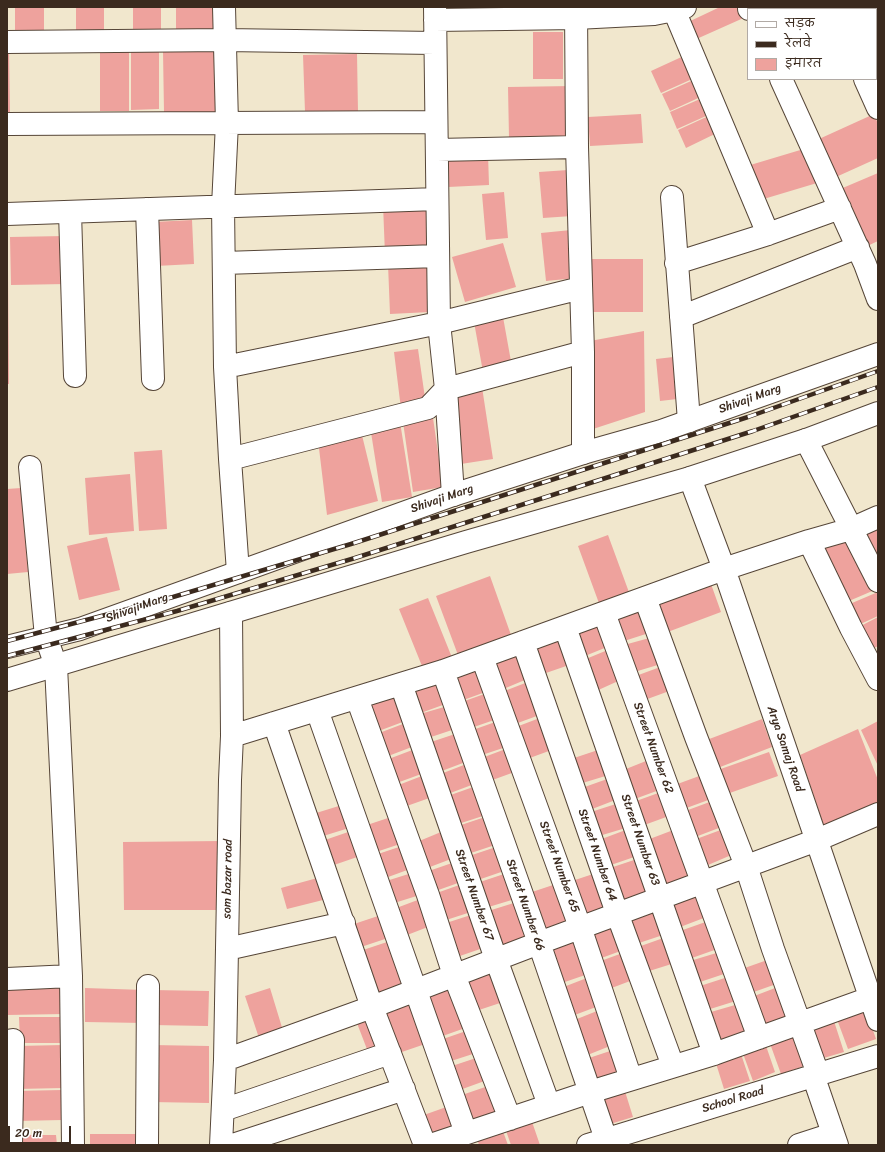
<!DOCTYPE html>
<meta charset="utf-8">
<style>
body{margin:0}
#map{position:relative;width:885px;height:1152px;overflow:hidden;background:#f1e7cd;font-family:Sriracha,"Playpen Sans Deva",sans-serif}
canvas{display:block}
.frame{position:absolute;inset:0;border:8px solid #3b2a1e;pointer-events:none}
.legend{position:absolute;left:747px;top:8px;width:130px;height:72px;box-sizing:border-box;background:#fff;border:1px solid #b1aaa5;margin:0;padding:5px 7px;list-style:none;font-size:12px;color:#3b2a1e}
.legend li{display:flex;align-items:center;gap:8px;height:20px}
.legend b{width:20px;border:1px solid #b1aaa5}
.scale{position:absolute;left:8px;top:1126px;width:63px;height:18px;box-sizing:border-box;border:2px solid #3b2a1e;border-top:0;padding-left:5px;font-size:12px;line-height:14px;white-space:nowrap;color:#3b2a1e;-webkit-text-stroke:3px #fff;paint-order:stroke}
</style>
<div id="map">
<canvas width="885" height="1152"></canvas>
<div class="frame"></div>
<ul class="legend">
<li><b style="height:5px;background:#fff"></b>सड़क</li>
<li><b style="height:5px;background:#3b2a1e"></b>रेलवे</li>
<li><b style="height:11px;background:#eea29d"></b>इमारत</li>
</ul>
<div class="scale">20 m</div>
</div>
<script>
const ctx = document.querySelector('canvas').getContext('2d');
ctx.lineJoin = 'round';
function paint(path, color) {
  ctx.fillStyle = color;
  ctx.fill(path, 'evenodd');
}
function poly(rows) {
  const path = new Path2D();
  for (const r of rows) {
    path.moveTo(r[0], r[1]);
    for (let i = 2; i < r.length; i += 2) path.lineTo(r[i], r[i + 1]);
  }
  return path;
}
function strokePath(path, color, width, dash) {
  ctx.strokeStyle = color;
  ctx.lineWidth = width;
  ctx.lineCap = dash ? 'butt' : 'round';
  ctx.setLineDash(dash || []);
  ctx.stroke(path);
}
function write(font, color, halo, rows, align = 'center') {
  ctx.font = font + ' Sriracha,sans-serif';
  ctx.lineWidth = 3;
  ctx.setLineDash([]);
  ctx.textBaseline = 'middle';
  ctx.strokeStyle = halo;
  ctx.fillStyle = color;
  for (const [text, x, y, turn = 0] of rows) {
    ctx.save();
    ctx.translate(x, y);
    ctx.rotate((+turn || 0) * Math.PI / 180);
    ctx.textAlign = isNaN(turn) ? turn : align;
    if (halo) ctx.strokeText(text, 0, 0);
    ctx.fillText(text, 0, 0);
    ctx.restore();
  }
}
paint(poly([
 [15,7,44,7,44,32,15,32],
 [76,7,104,7,104,33,76,33],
 [133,7,161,7,161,39,133,38],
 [176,7,218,7,218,39,176,39],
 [720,7,744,7,748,16,692,41,684,24],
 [757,7,784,7,780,9,758,9],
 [864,7,878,7,878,60,876,56,876,9,860,9],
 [533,32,563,32,563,79,533,79],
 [7,49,9,49,10,113,7,113],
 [100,50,129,50,129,111,100,111],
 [131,50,159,50,159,109,131,110],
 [163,51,220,51,220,112,164,112],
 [357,54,358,112,305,112,303,55],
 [688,54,699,76,661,93,651,71],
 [700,77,707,94,670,111,662,94],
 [572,86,573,137,509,138,508,87],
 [707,96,715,112,677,129,670,112],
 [715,113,723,130,686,148,678,130],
 [641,114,643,143,590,146,588,117],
 [874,114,878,124,878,158,836,177,819,139],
 [807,148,817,183,757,201,747,166],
 [488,154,489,185,448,187,447,156],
 [568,170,572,216,543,218,539,172],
 [878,173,878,241,863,248,838,190],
 [504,192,508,238,486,240,482,194],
 [432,201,434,252,385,255,383,204],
 [192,220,194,264,156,266,154,222],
 [571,230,576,278,546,281,541,233],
 [65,236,66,284,11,285,10,237],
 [503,243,516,287,465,302,452,257],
 [590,259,643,259,643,312,590,312],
 [428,262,430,312,390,314,388,264],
 [7,269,8,269,9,384,7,384],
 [503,317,512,367,483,372,474,322],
 [644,331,645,412,593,429,590,341],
 [418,349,426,405,401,409,394,352],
 [682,356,686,398,660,401,656,359],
 [482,387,493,459,461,464,450,392],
 [432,411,443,487,413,492,402,415],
 [400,422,412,497,382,502,370,426],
 [360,427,378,501,327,515,318,440],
 [162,450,167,529,139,531,134,452],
 [130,474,134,531,89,535,85,478],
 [21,488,28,572,7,574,7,489],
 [878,523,878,561,856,533],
 [852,534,877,589,842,604,817,549],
 [608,535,630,595,600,606,578,546],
 [107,537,120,590,79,600,67,546],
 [490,576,511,635,458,655,436,596],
 [711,584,721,612,665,633,654,606],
 [878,592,878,616,854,627,845,606],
 [428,598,453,660,424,671,399,609],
 [644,607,652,632,621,642,613,616],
 [878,617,878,646,867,652,855,629],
 [602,622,612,645,580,658,571,635],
 [564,632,575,663,543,674,532,643],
 [653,637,661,664,631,673,624,645],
 [615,647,627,677,594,692,581,661],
 [521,649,532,677,501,690,489,662],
 [482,665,491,690,458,702,449,677],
 [663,666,672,690,642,701,633,677],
 [440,674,451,702,418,714,408,685],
 [533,680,545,713,515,724,502,692],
 [397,690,408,720,376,732,364,702],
 [490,692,500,718,468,729,459,703],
 [451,705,458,728,428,738,420,714],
 [545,716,557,748,527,759,516,727],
 [762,719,772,747,715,769,704,741],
 [501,720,509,746,476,757,467,732],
 [878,721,878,766,861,730],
 [408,722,417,745,383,758,374,735],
 [858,729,878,780,878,810,826,832,800,755],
 [461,732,471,760,439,772,428,743],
 [511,747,520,770,487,782,479,759],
 [604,748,612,774,576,785,568,760],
 [415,749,424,773,394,784,386,760],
 [769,752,778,776,724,795,715,771],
 [651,759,662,789,632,800,621,771],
 [469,763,477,783,445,795,438,775],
 [427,774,435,796,404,807,396,786],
 [702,775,711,799,681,810,672,786],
 [610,778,618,799,587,811,579,789],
 [476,786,486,815,455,825,445,797],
 [661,792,669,816,636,828,628,804],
 [715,800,724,826,690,839,680,813],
 [622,802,629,827,599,836,591,812],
 [342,805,349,828,320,837,313,814],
 [397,815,406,842,373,853,364,826],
 [488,816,498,844,465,855,455,827],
 [631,828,640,855,608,866,599,840],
 [726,828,736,853,701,868,691,841],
 [676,829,695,874,665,886,647,840],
 [354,830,363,855,331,866,322,841],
 [441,832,451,859,422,870,412,844],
 [222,841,222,910,124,910,123,842],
 [402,846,410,869,380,880,372,856],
 [499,846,507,870,475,881,466,857],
 [640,858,652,893,619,905,607,869],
 [452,863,458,883,430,893,423,873],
 [415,872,423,894,391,904,383,882],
 [507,873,515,899,482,909,474,884],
 [596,873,609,913,583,921,569,882],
 [321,877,327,899,287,909,281,888],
 [562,882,576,923,543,934,529,893],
 [465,883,474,911,440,922,431,895],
 [700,892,709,916,675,929,666,904],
 [423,898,433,925,402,937,391,910],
 [517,902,529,939,496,949,485,912],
 [654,907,663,935,636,944,626,916],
 [474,914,486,947,454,958,443,924],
 [381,915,388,938,361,947,354,924],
 [714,919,723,947,689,959,680,931],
 [616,921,626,949,596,960,586,932],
 [577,936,591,973,559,984,545,948],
 [669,936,678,962,646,972,638,947],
 [393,940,409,986,375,997,360,951],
 [628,951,638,978,609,989,598,962],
 [723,951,730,972,697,983,690,961],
 [773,958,782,982,748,994,739,970],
 [499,971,509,1000,473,1012,463,983],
 [592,976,604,1004,572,1016,561,988],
 [731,976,739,1000,707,1010,700,986],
 [65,985,65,1014,7,1015,7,986],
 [783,985,796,1020,763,1033,749,998],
 [454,987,468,1027,437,1038,423,997],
 [85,988,144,990,144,1023,85,1022],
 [270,988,284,1034,260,1041,245,996],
 [152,990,209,991,208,1026,152,1025],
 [417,1000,431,1042,396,1054,382,1012],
 [742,1003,753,1039,714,1050,704,1014],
 [864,1004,876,1039,848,1049,835,1014],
 [602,1009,615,1044,585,1056,572,1021],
 [372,1012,387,1051,370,1057,355,1018],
 [832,1015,844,1052,817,1060,805,1024],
 [19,1017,62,1017,63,1043,20,1043],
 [800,1026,813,1063,781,1074,768,1038],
 [472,1029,479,1052,448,1062,440,1040],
 [764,1040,775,1072,753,1081,741,1048],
 [63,1045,63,1088,17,1089,17,1046],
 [152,1045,209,1046,209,1103,151,1102],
 [739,1048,750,1081,724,1089,714,1057],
 [616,1049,625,1074,595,1084,586,1059],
 [482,1056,490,1079,457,1091,449,1067],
 [494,1084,504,1115,469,1127,459,1096],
 [623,1085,633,1117,607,1125,597,1093],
 [62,1090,62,1120,16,1121,15,1091],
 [452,1105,461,1132,430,1142,421,1116],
 [530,1116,540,1145,511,1145,504,1125],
 [501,1126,508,1145,479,1145,476,1135],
 [90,1134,145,1134,145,1145,90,1145],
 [17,1135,56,1135,57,1145,17,1145]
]), '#eea29d');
const minor = poly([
 [224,7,227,123,223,206,225,367,230,459,238,572],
 [435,7,439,323,446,389,453,495],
 [576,7,577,147,583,352,583,453],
 [749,7,749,9],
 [833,7,833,9],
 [849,9,854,7],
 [674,10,768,234],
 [435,20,576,18,654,14,674,10,685,7],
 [7,42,225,40,435,43],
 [781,79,865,264,878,299],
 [865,79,878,108],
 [7,124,436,122],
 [437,150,577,147],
 [672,197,689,421],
 [147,209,153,379],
 [70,212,75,376],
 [7,214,437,199],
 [224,263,438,256],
 [676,263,768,234,840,208],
 [681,317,858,247],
 [225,367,439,323,581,288],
 [806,440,878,581],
 [230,459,428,408,446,389,583,352],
 [30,467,46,637,56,666,71,976,73,1145],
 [690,478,724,569,878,1020],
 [809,541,851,628,878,679],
 [645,598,696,737,746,866,773,949,818,1074],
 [604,613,759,1038],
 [565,627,714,1054],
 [523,642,617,913,673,1066],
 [482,657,580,927,631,1079],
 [443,671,537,937,608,1145],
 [401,684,496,959,549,1105],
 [357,698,428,895,454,975,510,1119],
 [317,710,466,1133],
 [274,723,372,1007,425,1145],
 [232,736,443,671,724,569,809,541,851,529,878,517],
 [227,949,344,923],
 [7,979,71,976],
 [7,1041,13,1040,11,1145],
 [225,1060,372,1007,539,943,817,840,878,814],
 [813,1075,837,1145],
 [223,1110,390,1053],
 [147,1145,148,986],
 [221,1145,225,1060,230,780,232,736,231,613],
 [233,1145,404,1089],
 [431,1145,590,1092,714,1054,870,998],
 [588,1145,878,1056],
 [799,1145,833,1134]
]);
const major = poly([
 [7,647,80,629,453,495,583,453,661,431,878,354],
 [7,680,466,542,690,478,806,440,878,413]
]);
strokePath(minor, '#564638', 24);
strokePath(major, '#564638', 24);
strokePath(minor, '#fff', 22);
strokePath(major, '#fff', 22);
const rail = poly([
 [7,641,173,597,351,544,748,417,878,371],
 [7,656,177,611,355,558,753,431,878,387]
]);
strokePath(rail, '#3b2a1e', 4.5);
strokePath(rail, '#fff', 3, [9]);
write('12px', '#3b2a1e', '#fff', [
 ["Shivaji Marg",750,399,-20],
 ["Shivaji Marg",442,499,-19],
 ["Shivaji Marg",137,608,-20],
 ["Street Number 62",653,748,70],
 ["Arya Samaj Road",785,749,71],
 ["Street Number 63",640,840,71],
 ["Street Number 64",597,855,71],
 ["Street Number 65",559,867,70],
 ["som bazar road",228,879,-89],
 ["Street Number 67",474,895,71],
 ["Street Number 66",525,905,71],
 ["School Road",733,1100,-17]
]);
</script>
